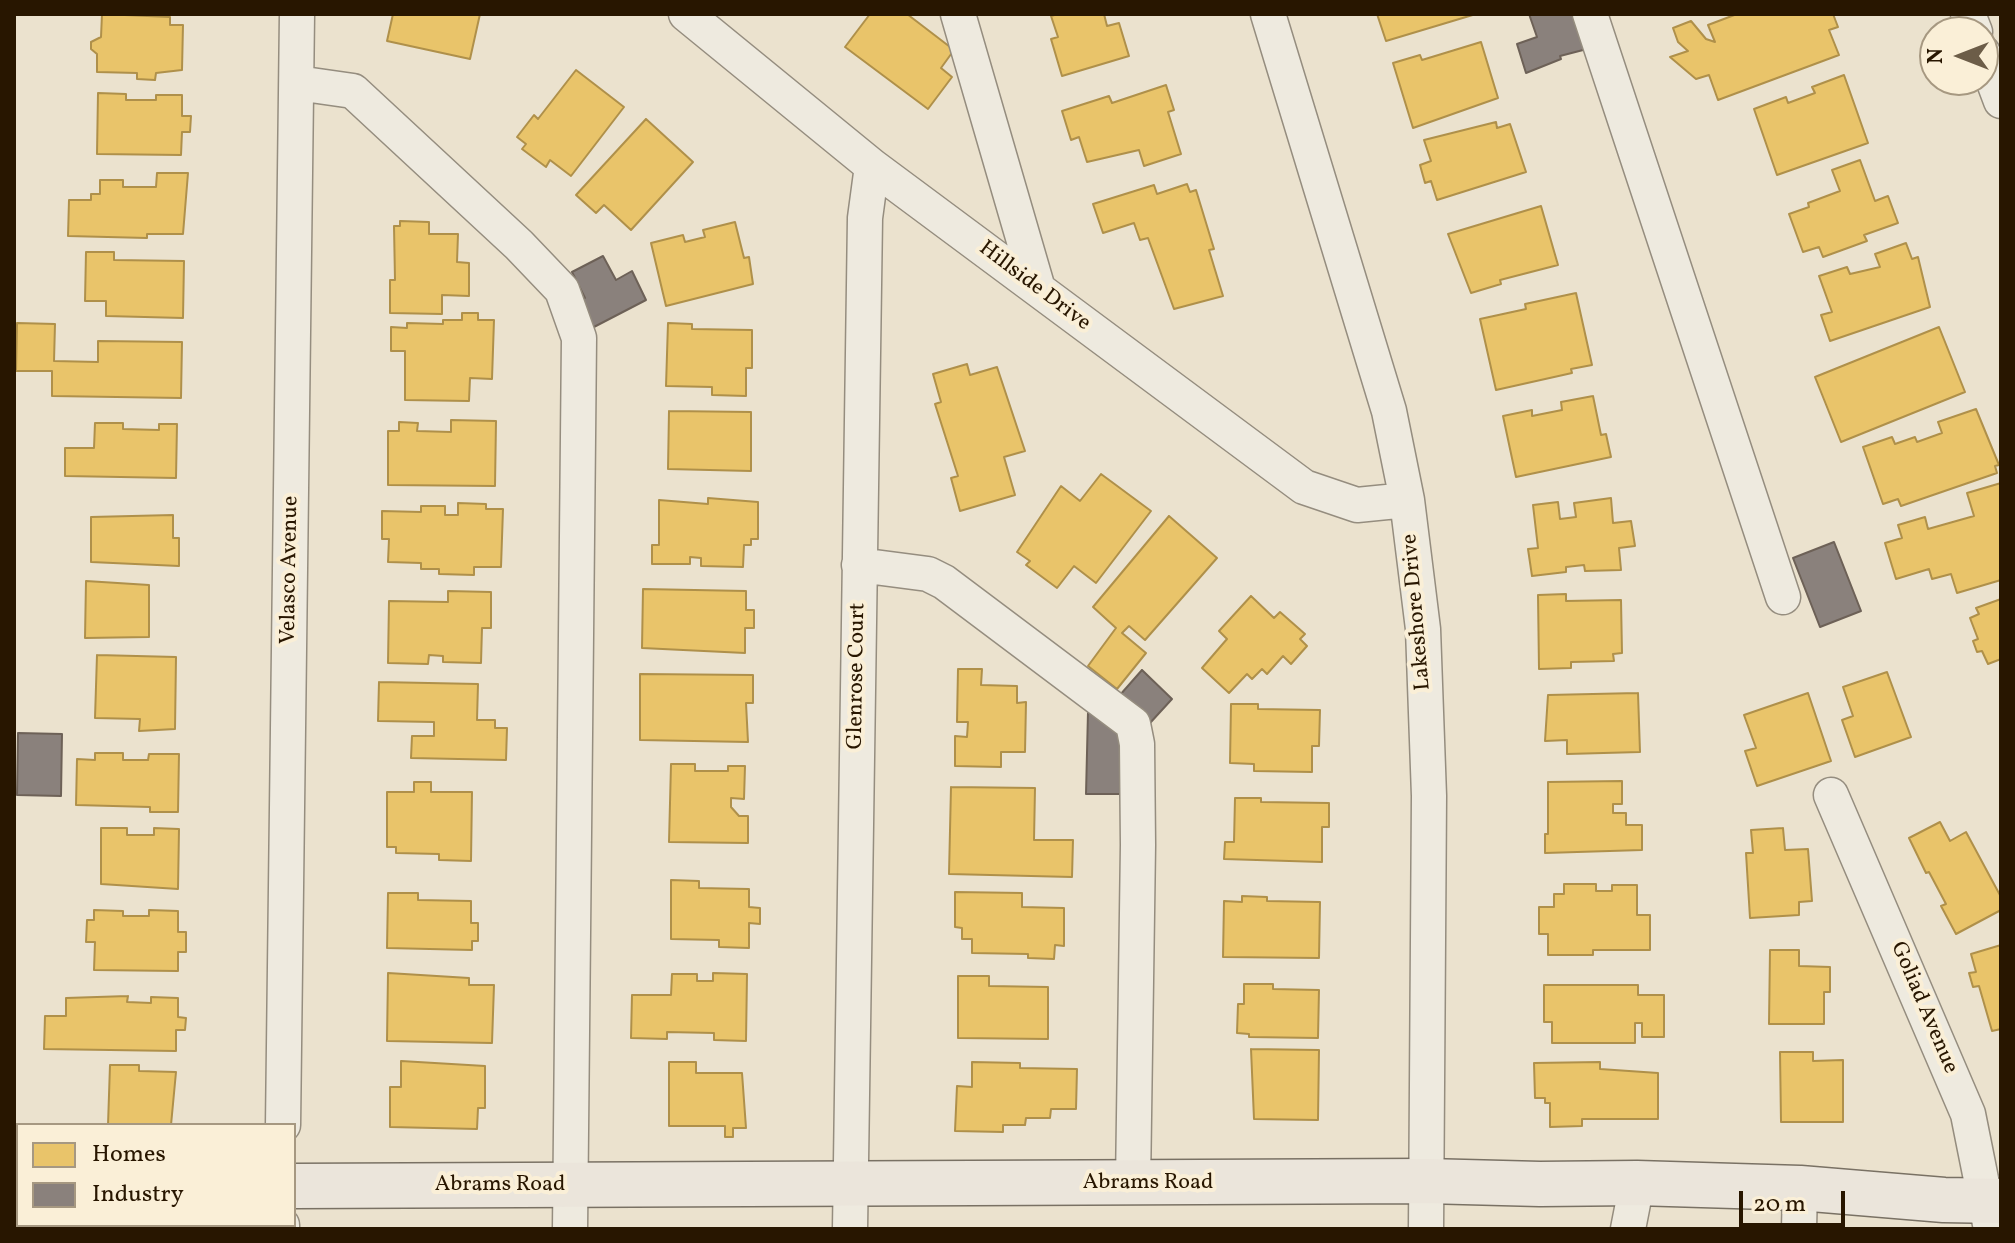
<!DOCTYPE html>
<style>
body{margin:0}
#map{position:relative;width:2015px;height:1243px;overflow:hidden;background:#ebe2ce;font-family:Vollkorn,serif}
canvas{display:block}
.frame{position:absolute;inset:0;border:16px solid #281600;pointer-events:none}
.legend{position:absolute;left:16px;top:1123px;width:280px;height:104px;box-sizing:border-box;background:#faefd7;border:2px solid #a69881;margin:0;padding:10px 14px;list-style:none;font-size:24px;color:#281600}
.legend li{display:flex;align-items:center;gap:16px;height:40px}
.legend b{width:40px;border:2px solid #a69881}
.north{position:absolute;left:1919px;top:16px;width:80px;height:80px;box-sizing:border-box;background:#faefd7;border:2px solid #a69881;border-radius:50%;rotate:270deg;font-size:22px;font-weight:700;line-height:32px;text-align:center;color:#281600}
.north::after{content:'';display:block;margin:auto;width:28px;height:36px;background:#6c5d48;clip-path:polygon(50% 0,100% 100%,50% 72%,0 100%)}
.scale{position:absolute;left:1739px;top:1191px;width:106px;height:36px;box-sizing:border-box;border:4px solid #281600;border-top:0;padding-left:10px;font-size:24px;line-height:28px;white-space:nowrap;color:#281600;-webkit-text-stroke:6px #faefd7;paint-order:stroke}
</style>
<div id="map">
<canvas width="2015" height="1243"></canvas>
<div class="frame"></div>
<ul class="legend">
<li><b style="height:22px;background:#e9c46a"></b>Homes</li>
<li><b style="height:22px;background:#8a817c"></b>Industry</li>
</ul>
<div class="north">N</div>
<div class="scale">20 m</div>
</div>
<script>
const ctx = document.querySelector('canvas').getContext('2d');
ctx.lineJoin = 'round';
function paint(path, color) {
  ctx.fillStyle = color;
  ctx.fill(path, 'evenodd');
}
function poly(rows) {
  const path = new Path2D();
  for (const r of rows) {
    path.moveTo(r[0], r[1]);
    for (let i = 2; i < r.length; i += 2) path.lineTo(r[i], r[i + 1]);
  }
  return path;
}
function strokePath(path, color, width, dash) {
  ctx.strokeStyle = color;
  ctx.lineWidth = width;
  ctx.lineCap = dash ? 'butt' : 'round';
  ctx.setLineDash(dash || []);
  ctx.stroke(path);
}
function write(font, color, halo, rows, align = 'center') {
  ctx.font = font + ' Vollkorn,serif';
  ctx.lineWidth = 8;
  ctx.setLineDash([]);
  ctx.textBaseline = 'middle';
  ctx.strokeStyle = halo;
  ctx.fillStyle = color;
  for (const [text, x, y, turn = 0] of rows) {
    ctx.save();
    ctx.translate(x, y);
    ctx.rotate((+turn || 0) * Math.PI / 180);
    ctx.textAlign = isNaN(turn) ? turn : align;
    if (halo) ctx.strokeText(text, 0, 0);
    ctx.fillText(text, 0, 0);
    ctx.restore();
  }
}
const homes = poly([
 [102,14,170,17,170,25,183,25,182,70,156,73,155,80,137,79,137,73,97,72,97,54,91,49,91,42,101,37,102,14],
 [393,14,480,14,470,59,387,41,393,14],
 [870,14,907,14,954,50,941,68,952,77,928,109,845,47,870,14],
 [1058,14,1104,14,1107,26,1119,23,1129,56,1062,76,1051,39,1058,37,1051,16,1058,14],
 [1377,14,1476,14,1386,41,1377,14],
 [1737,14,1833,14,1838,27,1829,30,1839,55,1718,100,1709,75,1696,79,1670,57,1688,51,1678,42,1673,28,1691,21,1706,39,1715,42,1708,25,1737,14],
 [1481,42,1498,98,1413,128,1393,63,1420,55,1422,60,1481,42],
 [576,70,624,107,571,176,550,160,546,167,522,149,526,144,517,137,534,115,538,119,576,70],
 [1844,75,1868,143,1777,175,1754,109,1786,97,1788,103,1815,93,1812,87,1844,75],
 [1166,85,1174,110,1168,112,1181,154,1144,166,1139,150,1087,162,1079,137,1071,140,1062,111,1109,96,1112,103,1166,85],
 [98,93,126,94,126,100,156,100,156,95,182,95,182,116,191,116,190,132,182,132,181,155,97,154,98,93],
 [646,119,693,162,631,230,604,205,596,213,576,195,646,119],
 [1496,122,1497,128,1510,124,1526,172,1437,200,1431,181,1425,183,1420,165,1431,161,1424,140,1496,122],
 [1860,160,1875,201,1888,196,1898,223,1864,235,1867,241,1823,257,1819,247,1803,252,1789,214,1809,207,1808,203,1840,191,1832,170,1860,160],
 [157,173,188,173,183,234,147,234,147,238,68,236,69,200,91,200,91,194,100,194,100,180,123,180,123,187,156,187,157,173],
 [1187,184,1190,192,1196,190,1214,249,1209,250,1223,296,1174,309,1148,238,1140,240,1134,223,1103,233,1093,204,1154,185,1157,194,1187,184],
 [1541,206,1558,265,1500,280,1501,284,1471,293,1448,234,1541,206],
 [400,221,429,222,429,234,458,234,457,262,469,263,469,296,442,295,442,314,390,313,390,280,395,280,394,226,400,226,400,221],
 [735,222,744,258,749,257,753,284,666,306,651,243,683,235,685,242,705,237,703,230,735,222],
 [1906,243,1912,259,1918,257,1930,307,1830,341,1821,315,1832,312,1819,276,1847,267,1850,274,1880,267,1875,254,1906,243],
 [86,252,114,252,114,260,184,261,183,318,106,316,106,301,85,301,86,252],
 [1576,293,1592,365,1571,369,1572,373,1496,390,1480,319,1526,309,1525,304,1576,293],
 [462,313,478,313,478,320,494,320,492,379,470,378,469,401,405,400,405,351,391,351,391,327,407,328,407,323,443,324,443,320,462,320,462,313],
 [17,323,55,324,54,361,98,362,98,341,182,342,181,398,52,396,52,371,16,371,17,323],
 [668,323,692,324,692,329,752,330,752,368,746,368,746,396,712,395,712,387,666,386,668,323],
 [1939,327,1965,392,1841,442,1815,377,1939,327],
 [967,364,970,375,997,367,1025,451,1004,457,1015,495,960,511,951,478,958,476,935,404,941,402,933,374,967,364],
 [1593,396,1601,435,1606,434,1611,457,1516,477,1503,416,1532,410,1532,416,1562,410,1561,402,1593,396],
 [1976,409,1999,465,1995,466,1997,473,1901,506,1898,499,1883,504,1863,447,1892,437,1895,444,1915,437,1917,442,1942,433,1938,422,1976,409],
 [669,411,751,412,751,471,668,469,669,411],
 [451,420,496,421,495,486,388,485,388,431,399,431,399,422,418,423,417,431,451,432,451,420],
 [95,423,123,423,123,429,159,430,159,424,177,424,176,478,65,476,65,448,94,448,95,423],
 [1101,474,1151,511,1096,583,1074,566,1057,588,1026,565,1030,561,1017,552,1061,486,1080,501,1101,474],
 [2001,483,2001,580,1957,593,1951,574,1932,579,1929,569,1896,579,1885,543,1902,538,1898,525,1925,517,1928,529,1974,516,1967,493,2001,483],
 [708,498,758,502,758,539,751,539,751,545,744,545,743,567,701,566,701,558,690,557,690,564,652,564,652,545,659,545,659,500,708,504,708,498],
 [1611,498,1613,523,1631,521,1635,546,1619,548,1621,570,1585,571,1584,565,1566,567,1566,572,1532,576,1528,549,1538,548,1533,505,1558,502,1560,519,1576,517,1574,503,1611,498],
 [458,503,486,504,486,509,503,509,501,567,474,567,474,575,439,574,439,569,421,569,421,563,388,562,389,539,382,539,382,511,421,512,421,506,445,506,445,515,458,515,458,503],
 [173,515,173,538,179,538,179,566,91,562,91,517,173,515],
 [1169,516,1217,558,1145,640,1129,626,1122,633,1146,653,1117,689,1088,666,1116,628,1093,607,1169,516],
 [86,581,149,585,149,637,85,638,86,581],
 [643,589,746,591,746,610,754,610,754,628,745,628,745,653,642,648,643,589],
 [448,591,491,592,491,628,482,628,481,663,443,662,443,656,429,655,428,664,388,663,389,601,448,602,448,591],
 [1566,594,1566,601,1621,600,1622,653,1613,654,1614,661,1571,662,1571,668,1539,669,1538,595,1566,594],
 [1251,596,1274,618,1280,612,1305,634,1300,639,1307,646,1291,664,1283,656,1267,674,1262,669,1252,679,1247,674,1229,693,1202,668,1227,639,1219,631,1251,596],
 [2001,599,2001,659,1988,664,1982,651,1977,652,1973,641,1978,639,1970,618,1979,614,1976,608,2001,599],
 [97,655,176,657,175,729,139,731,140,719,95,718,97,655],
 [958,669,982,669,981,685,1017,686,1017,703,1026,702,1025,752,1001,752,1001,767,955,766,955,736,967,737,968,722,957,722,958,669],
 [1887,672,1911,737,1855,757,1842,720,1853,716,1843,687,1887,672],
 [640,674,753,675,753,703,746,703,748,742,640,740,640,674],
 [379,682,478,684,477,720,495,720,495,728,507,728,506,760,411,758,412,736,434,736,434,722,378,721,379,682],
 [1638,693,1640,752,1567,754,1567,740,1545,741,1548,695,1638,693],
 [1808,693,1831,761,1757,786,1745,751,1756,748,1744,715,1808,693],
 [1231,704,1258,704,1258,709,1320,710,1319,746,1312,746,1312,772,1254,771,1254,764,1230,763,1231,704],
 [95,753,123,753,123,760,148,760,149,754,179,754,178,812,150,812,150,807,76,805,77,759,95,760,95,753],
 [671,764,695,764,695,771,728,771,728,766,745,766,744,799,731,798,731,807,739,816,748,816,748,843,669,842,671,764],
 [1622,781,1622,804,1613,804,1613,813,1626,813,1626,825,1642,825,1642,850,1545,853,1545,834,1548,834,1548,782,1622,781],
 [414,782,431,782,431,792,472,792,471,861,439,860,439,854,396,853,396,847,387,847,387,792,414,792,414,782],
 [951,787,1035,788,1034,840,1073,840,1072,877,949,874,951,787],
 [1235,798,1261,798,1261,802,1329,803,1329,827,1322,827,1322,862,1224,859,1225,842,1234,842,1235,798],
 [1940,822,1950,841,1966,832,2001,897,2001,910,1956,934,1941,906,1946,904,1929,872,1926,873,1909,838,1940,822],
 [101,828,127,828,127,835,154,835,154,828,179,829,178,889,101,884,101,828],
 [1783,828,1785,850,1808,849,1812,901,1799,902,1799,915,1750,918,1746,853,1753,853,1751,830,1783,828],
 [671,880,699,881,699,888,749,889,749,907,760,908,760,924,749,923,749,948,719,947,719,940,671,939,671,880],
 [1564,884,1596,884,1596,891,1612,891,1612,885,1637,885,1637,915,1650,915,1650,950,1593,950,1593,955,1548,955,1548,934,1539,934,1539,907,1554,907,1554,894,1564,894,1564,884],
 [955,892,1022,893,1022,907,1064,908,1064,946,1055,945,1054,959,1028,958,1028,954,972,953,972,939,962,939,962,928,955,927,955,892],
 [388,893,418,893,418,900,471,901,471,923,478,923,478,941,472,941,472,950,387,948,388,893],
 [1242,896,1267,897,1267,901,1320,902,1319,958,1223,957,1224,901,1242,902,1242,896],
 [94,910,123,911,123,916,149,916,149,910,178,911,178,932,186,932,186,952,178,952,178,971,94,970,95,942,86,942,87,920,94,920,94,910],
 [2001,945,2001,1029,1992,1031,1979,986,1973,987,1969,973,1976,972,1971,954,2001,945],
 [1770,950,1799,950,1799,966,1830,967,1830,992,1824,992,1824,1024,1769,1024,1770,950],
 [388,973,469,978,469,985,494,985,492,1043,387,1041,388,973],
 [713,973,747,974,746,1041,714,1040,714,1033,667,1032,667,1039,631,1038,632,995,671,995,672,974,697,974,697,981,713,981,713,973],
 [958,976,989,976,989,986,1048,987,1048,1039,958,1038,958,976],
 [1244,984,1273,984,1273,989,1319,990,1318,1038,1249,1037,1249,1034,1237,1033,1238,1004,1244,1004,1244,984],
 [1544,985,1638,985,1638,995,1664,995,1664,1037,1642,1037,1642,1023,1635,1023,1635,1043,1552,1043,1552,1022,1544,1022,1544,985],
 [128,996,127,1002,151,1003,151,997,178,998,178,1017,186,1018,185,1030,176,1030,176,1051,44,1049,45,1016,66,1016,66,998,128,996],
 [1251,1049,1319,1050,1318,1120,1254,1119,1251,1049],
 [1780,1052,1813,1052,1813,1061,1843,1060,1843,1122,1781,1122,1780,1052],
 [401,1061,485,1066,485,1108,478,1108,477,1129,390,1127,390,1087,401,1087,401,1061],
 [669,1062,696,1062,696,1073,742,1073,746,1128,733,1128,733,1137,725,1137,725,1126,669,1126,669,1062],
 [972,1062,1020,1063,1020,1068,1077,1069,1076,1109,1051,1109,1050,1118,1026,1118,1025,1125,1003,1125,1003,1132,955,1131,957,1086,972,1087,972,1062],
 [1600,1062,1600,1069,1658,1073,1658,1119,1582,1119,1582,1126,1550,1127,1550,1103,1545,1103,1545,1098,1535,1098,1534,1063,1600,1062],
 [110,1065,139,1065,139,1071,176,1072,171,1125,108,1125,110,1065]
]);
paint(homes, '#e9c46a');
strokePath(homes, '#af904a', 2);
const industry = poly([
 [1529,14,1576,14,1587,49,1560,56,1561,59,1526,73,1517,44,1537,37,1529,14],
 [603,256,616,280,632,271,646,300,592,328,578,302,585,298,572,272,603,256],
 [1834,542,1861,611,1820,627,1793,558,1834,542],
 [1142,670,1172,699,1150,723,1120,695,1142,670],
 [1088,712,1123,734,1122,794,1086,794,1088,712],
 [18,733,62,734,61,796,17,795,18,733]
]);
paint(industry, '#8a817c');
strokePath(industry, '#6d6157', 2);
const minor = poly([
 [686,14,872,166,1304,487,1357,505,1407,500],
 [958,14,1038,289],
 [1268,14,1389,411,1407,500,1423,629,1429,796,1426,1229],
 [1590,14,1783,597],
 [1968,14,1975,32],
 [1983,53,2001,101],
 [297,83,353,91,519,245,562,290,579,338,570,1229],
 [859,565,928,574,944,582,1133,724,1137,744,1138,845,1133,1184],
 [1831,795,1968,1114,1991,1229],
 [283,1125,297,14],
 [282,1225,282,1229],
 [850,1229,865,218,872,166],
 [1628,1229,1637,1183],
 [1799,1229,1800,1188]
]);
const major = poly([
 [294,1186,1426,1181,1540,1184,1637,1183,1800,1188,1944,1200,2001,1201],
 [14,1187,18,1187]
]);
strokePath(minor, '#958d7f', 37);
strokePath(major, '#797164', 47);
strokePath(minor, '#eeeadf', 34);
strokePath(major, '#ebe5db', 44);
write('22px', '#281600', '#faefd7', [
 ["Hillside Drive",1034,287,37],
 ["Velasco Avenue",291,570,-89],
 ["Lakeshore Drive",1418,612,-95],
 ["Glenrose Court",858,676,-89],
 ["Goliad Avenue",1923,1008,67],
 ["Abrams Road",1148,1184],
 ["Abrams Road",500,1186]
]);
</script>
